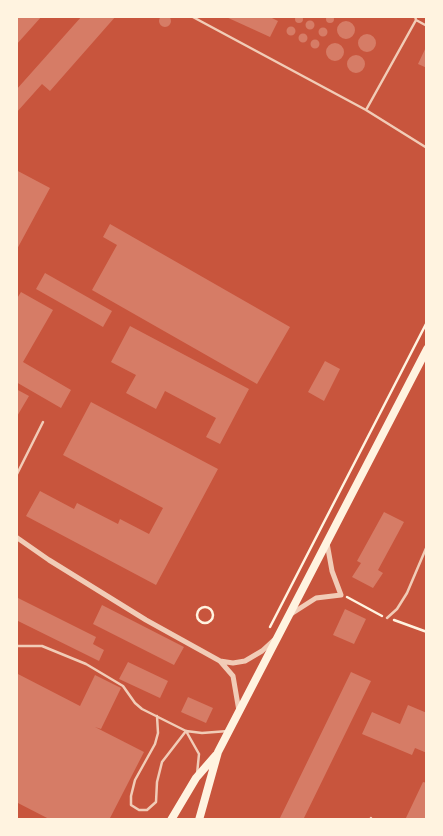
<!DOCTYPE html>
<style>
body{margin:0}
#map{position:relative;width:443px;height:836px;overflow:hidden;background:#c8553d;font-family:"Roboto Serif",serif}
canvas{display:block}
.frame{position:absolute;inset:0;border:18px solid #fff3e0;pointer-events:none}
</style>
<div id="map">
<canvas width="443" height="836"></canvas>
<div class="frame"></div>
</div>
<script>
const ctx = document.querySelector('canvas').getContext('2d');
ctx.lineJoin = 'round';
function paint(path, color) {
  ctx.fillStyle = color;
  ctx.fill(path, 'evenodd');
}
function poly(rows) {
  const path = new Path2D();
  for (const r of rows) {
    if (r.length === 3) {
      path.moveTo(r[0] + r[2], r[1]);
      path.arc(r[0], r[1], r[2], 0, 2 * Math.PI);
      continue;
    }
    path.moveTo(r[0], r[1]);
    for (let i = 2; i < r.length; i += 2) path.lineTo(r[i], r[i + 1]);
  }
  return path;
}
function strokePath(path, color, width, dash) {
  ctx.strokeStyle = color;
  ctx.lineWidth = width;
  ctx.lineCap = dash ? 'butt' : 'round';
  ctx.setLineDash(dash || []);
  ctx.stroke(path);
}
paint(poly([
 [165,21,6],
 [330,19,4],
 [299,19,4],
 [16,16,42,16,16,45],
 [82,16,116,16,50,91,42,84,16,113,16,90],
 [224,16,268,16,278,21,270,37],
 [310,25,4.5],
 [346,30,9],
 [291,31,4.5],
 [323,32,4.5],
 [303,38,4.5],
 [367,43,9],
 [315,44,4.5],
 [335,52,9],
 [427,45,427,68,418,64],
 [356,64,9],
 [16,170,50,188,16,251],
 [110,224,290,327,257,384,92,290,117,245,103,237],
 [45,273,112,311,103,327,36,289],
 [21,292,53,310,23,362,71,390,61,408,16,382,16,300],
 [130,326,249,389,220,444,206,437,216,418,165,391,156,409,126,393,136,375,111,362],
 [325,361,340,369,324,401,308,392],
 [16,389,29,396,16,418],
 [91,402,218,469,156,585,26,516,40,491,74,509,77,503,118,524,120,519,149,534,163,508,63,455],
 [384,512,404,522,378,570,383,573,373,588,352,577,361,563,357,561],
 [18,598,96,637,93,644,104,650,99,661,16,620],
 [102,605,184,647,174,665,93,624],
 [345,609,366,619,354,644,333,635],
 [128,662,168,681,160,698,119,679],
 [351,672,371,681,303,820,279,820],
 [16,673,80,706,95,675,121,688,101,729,95,727,144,752,109,820,51,820,16,802],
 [188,697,213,708,206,723,181,712],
 [408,705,427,713,427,753,415,748,412,755,362,734,372,712,400,724],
 [423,782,427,783,427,820,405,820]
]), '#d67c66');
strokePath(poly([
 [347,597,382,616],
 [205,615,8],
 [394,620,427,632],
 [270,627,427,322]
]), '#fff3e0', 2.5);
strokePath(poly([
 [191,16,366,110],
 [415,16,416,20,427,26],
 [416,20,366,110,427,148],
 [16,476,43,422],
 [387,618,397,609,407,593,427,546],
 [16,646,42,646,86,664,123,686,135,703,142,709,186,731,202,733,228,731],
 [157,716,158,733,155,744,135,780,131,796,131,805,139,810,147,810,156,802,157,782,162,762,186,731],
 [186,731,199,754,197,774],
 [370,820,371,818]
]), '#f1ccb7', 2.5);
strokePath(poly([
 [16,537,49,560,146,620,220,661],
 [291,614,316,598,341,595,332,571,327,543],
 [239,711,233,676,220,661,233,663,245,661,262,651,274,640]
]), '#f1ccb7', 5);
strokePath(poly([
 [171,820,196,778,216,755],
 [199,820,218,752,427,349]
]), '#fff3e0', 8);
</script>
